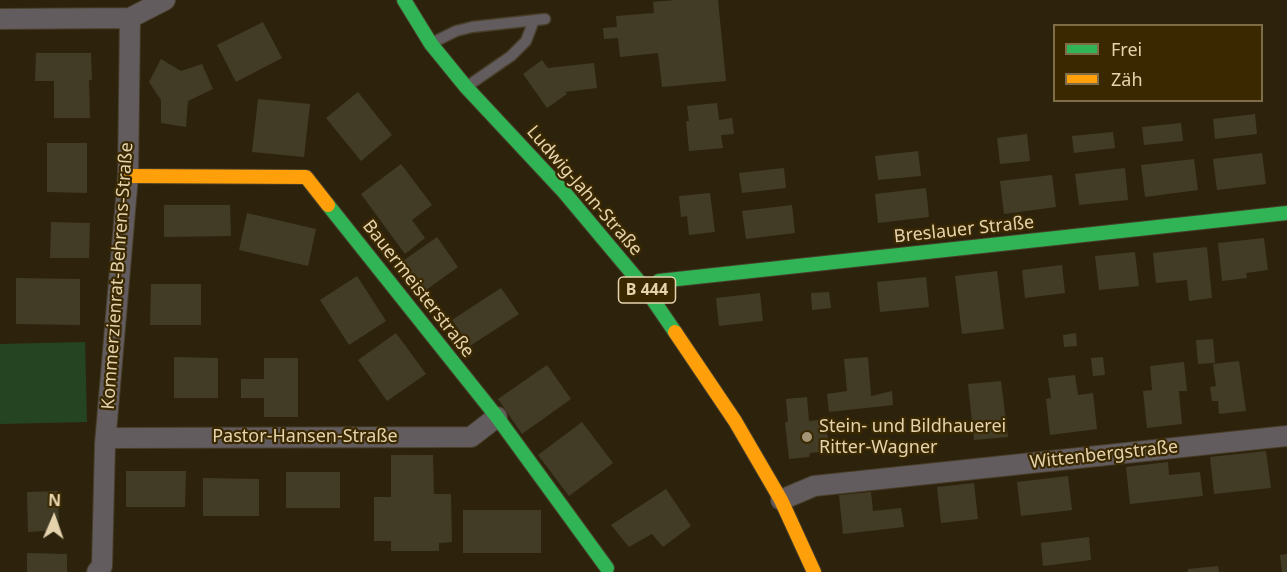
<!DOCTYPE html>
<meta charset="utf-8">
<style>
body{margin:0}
#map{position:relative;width:1287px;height:572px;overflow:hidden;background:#2d230d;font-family:"Noto Sans",sans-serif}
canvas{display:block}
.legend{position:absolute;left:1053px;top:24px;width:210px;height:78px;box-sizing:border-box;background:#3a2900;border:2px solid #7e6d46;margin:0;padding:8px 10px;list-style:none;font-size:18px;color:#e5d3ae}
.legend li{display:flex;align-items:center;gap:12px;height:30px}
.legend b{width:30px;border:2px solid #7e6d46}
.north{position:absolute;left:24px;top:488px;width:60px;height:60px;-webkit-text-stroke:4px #3a2900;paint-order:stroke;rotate:2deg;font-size:16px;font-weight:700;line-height:24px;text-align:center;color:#e5d3ae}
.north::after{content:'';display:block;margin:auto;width:21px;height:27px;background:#e5d3ae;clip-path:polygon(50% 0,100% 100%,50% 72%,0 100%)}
</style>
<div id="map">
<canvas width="1287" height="572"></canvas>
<ul class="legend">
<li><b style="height:8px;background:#30b455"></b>Frei</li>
<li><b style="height:8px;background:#ff9f0a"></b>Zäh</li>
</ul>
<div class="north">N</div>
</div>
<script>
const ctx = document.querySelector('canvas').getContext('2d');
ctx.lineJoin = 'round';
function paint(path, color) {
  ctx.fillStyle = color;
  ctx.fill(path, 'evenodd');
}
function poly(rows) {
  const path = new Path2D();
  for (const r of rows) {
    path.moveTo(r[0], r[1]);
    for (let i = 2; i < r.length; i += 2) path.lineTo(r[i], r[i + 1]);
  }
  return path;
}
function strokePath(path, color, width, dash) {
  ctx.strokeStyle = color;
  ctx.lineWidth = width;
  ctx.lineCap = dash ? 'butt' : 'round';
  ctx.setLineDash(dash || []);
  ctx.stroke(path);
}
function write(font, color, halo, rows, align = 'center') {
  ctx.font = font + ' "Noto Sans",sans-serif';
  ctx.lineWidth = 4.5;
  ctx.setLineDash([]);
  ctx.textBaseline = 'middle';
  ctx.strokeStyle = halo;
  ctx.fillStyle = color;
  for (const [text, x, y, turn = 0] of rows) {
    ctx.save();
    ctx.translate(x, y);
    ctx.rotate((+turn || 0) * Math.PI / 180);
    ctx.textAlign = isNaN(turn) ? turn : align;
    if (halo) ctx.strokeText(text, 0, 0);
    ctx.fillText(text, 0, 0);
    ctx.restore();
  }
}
paint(poly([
 [85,342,87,422,0,424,0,344]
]), '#254522');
paint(poly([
 [675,0,718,0,726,81,662,87,658,53,620,57,618,38,604,39,603,28,617,27,616,16,654,13,653,2],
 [263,22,282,58,236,82,217,45],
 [36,53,91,53,92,80,89,80,90,118,54,118,54,81,35,81],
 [161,59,181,71,202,64,213,89,188,101,186,127,161,123,161,100,149,82],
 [542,60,548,68,594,63,597,88,565,92,567,94,547,108,523,74],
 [358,92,392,135,361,161,326,118],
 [258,99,310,104,304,157,252,152],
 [717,103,719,120,732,118,734,134,721,135,723,148,689,151,686,121,689,121,687,106],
 [1255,114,1257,134,1215,139,1213,119],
 [1181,123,1183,141,1144,145,1142,127],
 [1113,132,1115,148,1074,153,1072,136],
 [1027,134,1030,161,1000,164,997,138],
 [47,143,87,143,87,193,47,192],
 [918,151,921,176,878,180,875,156],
 [1262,153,1266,184,1217,190,1213,159],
 [1194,159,1198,190,1145,197,1141,165],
 [401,164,432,205,412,220,425,238,405,254,361,194],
 [784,168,786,188,742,193,739,173],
 [1125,168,1128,200,1079,205,1075,174],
 [1052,175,1056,207,1004,214,1000,181],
 [926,188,929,217,878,223,875,194],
 [710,193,715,232,689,235,687,216,681,217,679,196],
 [164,205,230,205,231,236,164,237],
 [792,205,795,233,746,239,742,211],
 [247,213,316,229,308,266,239,250],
 [51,222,90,223,89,258,50,258],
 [437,237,458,267,422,293,400,263],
 [1264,238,1268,270,1246,273,1247,278,1222,281,1218,243],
 [1207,247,1212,298,1189,301,1187,280,1156,283,1153,253],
 [1135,252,1139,286,1099,290,1095,256],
 [1062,265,1065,293,1025,298,1022,270],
 [997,271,1004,329,962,334,955,276],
 [357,276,386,321,349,345,320,300],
 [926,277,929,307,880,312,877,282],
 [16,278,80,279,80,325,16,324],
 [151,284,201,284,201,325,150,325],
 [501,288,519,314,470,346,452,320],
 [829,292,831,308,812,310,811,293],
 [760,293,763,321,719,326,716,298],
 [396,333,426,374,387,401,358,360],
 [1076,333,1077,346,1064,347,1063,335],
 [1213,339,1215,363,1198,364,1196,340],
 [174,357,218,358,218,398,174,398],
 [868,357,871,396,892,391,893,405,829,412,827,394,847,391,844,359],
 [1103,357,1105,375,1093,376,1091,358],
 [264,358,298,358,298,417,264,417,264,398,241,398,241,379,264,379],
 [1239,361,1246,411,1219,414,1218,401,1212,401,1210,387,1216,386,1213,364],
 [1184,362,1187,391,1179,391,1182,424,1147,428,1143,391,1152,390,1150,366],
 [547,365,571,399,522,434,498,399],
 [1075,375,1078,395,1093,393,1097,429,1050,435,1046,399,1051,398,1048,378],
 [1001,381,1008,437,974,440,968,384],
 [807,397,809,421,826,419,829,451,810,453,809,457,789,459,785,422,788,422,786,399],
 [582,422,613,463,569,496,538,455],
 [1266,451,1271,488,1214,494,1210,457],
 [391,455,433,455,434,494,451,494,452,542,439,543,439,551,391,551,391,541,374,541,374,497,391,497],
 [1168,462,1169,475,1200,472,1203,496,1130,504,1126,467],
 [126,471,186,471,185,507,126,507],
 [286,472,340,472,340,508,286,508],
 [1068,476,1072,510,1021,516,1017,482],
 [203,478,259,479,259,516,203,516],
 [974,483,978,519,941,523,937,487],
 [666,489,691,526,663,547,652,534,629,547,611,525],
 [58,491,59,530,28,532,27,492],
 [871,492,873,511,901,508,904,527,843,534,839,495],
 [463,510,541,510,541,553,463,553],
 [1089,537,1091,560,1043,566,1041,543],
 [27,553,67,554,67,572,27,572],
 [1287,554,1287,572,1282,572,1280,555],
 [1218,566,1219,572,1188,572,1188,569]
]), '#423c26');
const lane = poly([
 [434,42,456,31,472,27,545,19],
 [469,85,511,56,526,41,534,20]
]);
const street = poly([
 [0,19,130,18],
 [106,438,471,437,497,417],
 [781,500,814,486,1287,436],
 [97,572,102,566,105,444,128,176,130,18,165,0]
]);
const fast = poly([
 [404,0,431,44,466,87,564,192,647,291,675,332],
 [328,205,497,417,607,568],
 [647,291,659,281,1287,213]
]);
const slow = poly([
 [128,176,306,177,328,205],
 [675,332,735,421,781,500,814,572]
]);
strokePath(lane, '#483e29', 13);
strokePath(street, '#483e29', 22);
strokePath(fast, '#483e29', 16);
strokePath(slow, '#483e29', 16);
strokePath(lane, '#635c5f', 10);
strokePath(street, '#635c5f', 20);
strokePath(fast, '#30b455', 14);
strokePath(slow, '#ff9f0a', 14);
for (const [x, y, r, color] of [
 [807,437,6,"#a59576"]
]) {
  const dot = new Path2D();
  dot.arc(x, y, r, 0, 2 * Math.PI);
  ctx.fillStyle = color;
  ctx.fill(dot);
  strokePath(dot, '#3a2900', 2);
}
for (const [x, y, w] of [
 [647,290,57]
]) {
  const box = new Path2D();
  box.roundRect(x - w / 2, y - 13, w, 26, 4.5);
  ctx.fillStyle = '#3a2900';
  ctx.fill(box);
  strokePath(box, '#e5d3ae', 1.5);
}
write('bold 16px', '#e5d3ae', null, [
 ["B 444",647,290]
]);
write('18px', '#e5d3ae', '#3a2900', [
 ["Ludwig-Jahn-Straße",584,191,49],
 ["Breslauer Straße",964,230,-6],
 ["Kommerzienrat-Behrens-Straße",118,276,-86],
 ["Bauermeisterstraße",418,289,52],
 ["Pastor-Hansen-Straße",305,437],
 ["Wittenbergstraße",1104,455,-6]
]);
write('18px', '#e5d3ae', '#3a2900', [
 ["Stein- und Bildhauerei",819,427],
 ["Ritter-Wagner",819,448]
], 'left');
</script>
